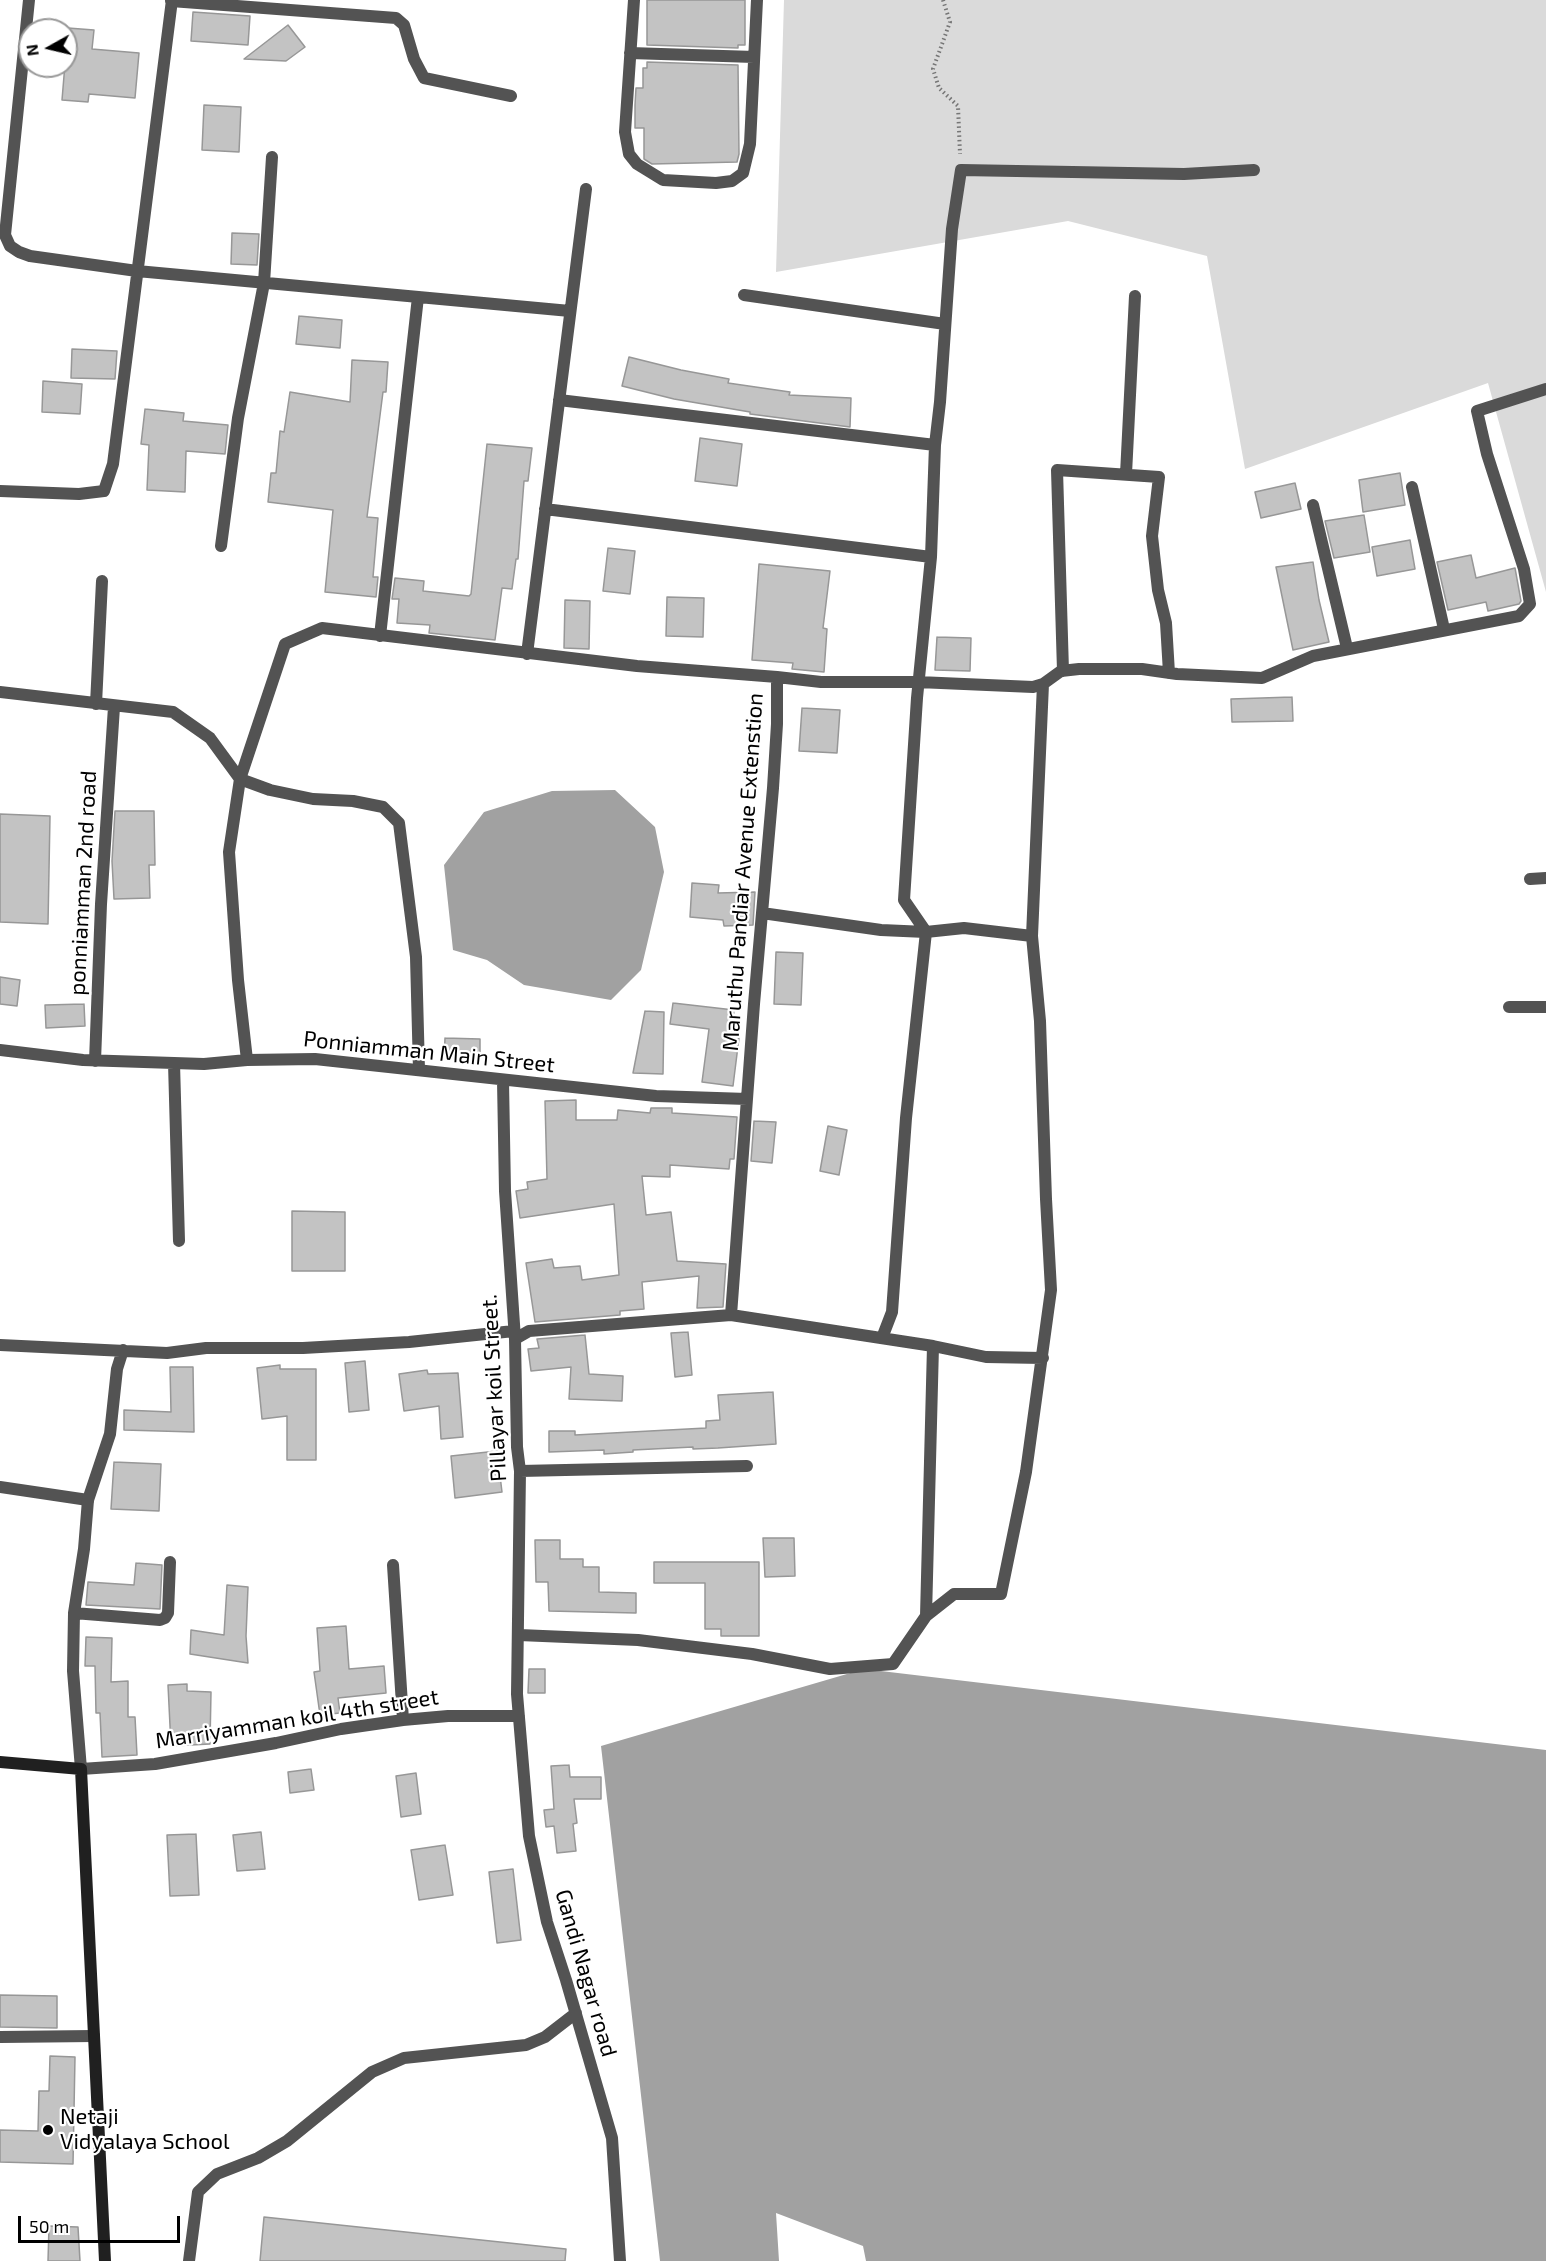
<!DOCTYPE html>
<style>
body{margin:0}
#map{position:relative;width:1546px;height:2261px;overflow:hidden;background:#fff;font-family:"Exo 2",sans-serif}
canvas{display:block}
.north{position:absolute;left:18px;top:18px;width:60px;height:60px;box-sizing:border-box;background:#fff;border:2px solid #999;border-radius:50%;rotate:262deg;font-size:16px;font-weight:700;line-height:24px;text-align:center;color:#000}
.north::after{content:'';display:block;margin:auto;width:21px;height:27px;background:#000;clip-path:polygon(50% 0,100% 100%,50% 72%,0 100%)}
.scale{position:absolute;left:18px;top:2216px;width:162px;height:27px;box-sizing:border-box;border:3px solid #000;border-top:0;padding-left:8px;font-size:18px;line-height:21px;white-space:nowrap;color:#000;-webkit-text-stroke:4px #fff;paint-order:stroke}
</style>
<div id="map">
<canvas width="1546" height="2261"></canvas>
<div class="north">N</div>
<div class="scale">50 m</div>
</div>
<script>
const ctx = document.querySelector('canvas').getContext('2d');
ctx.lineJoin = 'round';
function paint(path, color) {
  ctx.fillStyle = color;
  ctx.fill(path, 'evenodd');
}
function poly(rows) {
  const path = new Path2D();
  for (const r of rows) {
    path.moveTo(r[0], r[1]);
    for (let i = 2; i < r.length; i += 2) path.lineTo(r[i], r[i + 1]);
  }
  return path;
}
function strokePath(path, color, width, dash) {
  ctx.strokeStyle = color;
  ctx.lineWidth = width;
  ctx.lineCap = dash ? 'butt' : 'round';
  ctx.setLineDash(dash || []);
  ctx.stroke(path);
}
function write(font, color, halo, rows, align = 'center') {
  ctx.font = font + ' "Exo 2",sans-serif';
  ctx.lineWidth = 4.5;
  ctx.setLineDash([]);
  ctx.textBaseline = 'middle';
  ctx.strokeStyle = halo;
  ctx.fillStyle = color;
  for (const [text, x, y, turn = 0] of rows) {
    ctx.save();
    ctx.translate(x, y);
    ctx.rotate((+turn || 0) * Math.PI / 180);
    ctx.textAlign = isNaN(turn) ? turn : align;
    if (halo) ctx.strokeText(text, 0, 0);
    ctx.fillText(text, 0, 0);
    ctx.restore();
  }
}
paint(poly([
 [784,0,1546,0,1546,592,1488,383,1245,469,1207,256,1068,221,776,272]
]), '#dadada');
paint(poly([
 [615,790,655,827,664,872,641,970,611,1000,524,985,487,960,453,950,444,865,484,812,552,791],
 [864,1669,1546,1750,1546,2261,866,2261,863,2246,776,2213,779,2261,660,2261,601,1746]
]), '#a1a1a1');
const building = poly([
 [647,0,745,0,745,45,738,45,738,48,647,45,647,0],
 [193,12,250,16,248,45,191,41,193,12],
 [288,25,305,47,286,61,244,59,288,25],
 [68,28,94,30,92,49,139,53,135,98,89,94,88,102,62,100,68,28],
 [647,62,738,65,739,154,737,162,652,164,644,159,644,128,635,128,635,105,636,88,643,88,643,68,647,68,647,62],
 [204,105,241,107,239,152,202,150,204,105],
 [232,233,259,234,257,265,231,264,232,233],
 [299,316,342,320,340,348,296,344,299,316],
 [72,349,117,351,115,379,71,378,72,349],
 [629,357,681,370,729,379,728,383,790,392,789,395,851,398,850,427,750,414,750,412,674,399,622,386,629,357],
 [352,360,388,362,386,392,383,392,367,517,378,518,373,577,378,577,376,597,325,592,333,510,268,502,271,473,276,473,280,431,284,432,290,392,350,402,352,360],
 [43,381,82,384,80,414,42,412,43,381],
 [145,409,184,413,183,421,228,425,225,454,186,451,185,492,147,490,149,445,141,444,145,409],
 [700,438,742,444,737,486,695,481,700,438],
 [487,444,532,448,528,481,524,481,518,559,516,559,512,589,502,588,495,640,429,633,430,625,397,623,399,599,392,599,395,578,424,581,423,591,469,596,471,594,487,444],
 [1400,473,1405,505,1363,512,1359,480,1400,473],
 [1295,483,1301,509,1261,518,1255,492,1295,483],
 [1364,515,1370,552,1334,558,1325,521,1364,515],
 [1410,540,1415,569,1377,576,1372,547,1410,540],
 [608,548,635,551,630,594,603,591,608,548],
 [1471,555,1476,578,1515,568,1521,601,1519,604,1488,611,1486,602,1448,610,1437,562,1471,555],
 [1313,562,1319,600,1329,642,1293,650,1276,567,1313,562],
 [759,564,830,571,823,628,827,629,824,672,792,669,793,663,752,660,759,564],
 [667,597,704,598,703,637,666,636,667,597],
 [565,600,590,601,589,649,564,648,565,600],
 [937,637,971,638,970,671,935,670,937,637],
 [1292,697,1293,721,1232,722,1231,699,1292,697],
 [802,708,840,710,837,753,799,751,802,708],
 [115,811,154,811,155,865,149,865,150,898,114,899,112,861,115,811],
 [0,814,50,816,48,924,0,922,0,814],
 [692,883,719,885,718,893,755,892,753,925,724,926,723,920,690,917,692,883],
 [776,952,803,953,801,1005,774,1004,776,952],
 [0,977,20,980,17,1006,0,1004,0,977],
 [673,1003,734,1010,731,1037,739,1038,733,1086,702,1082,709,1029,670,1024,673,1003],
 [84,1004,85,1026,46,1028,45,1005,84,1004],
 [645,1011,664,1012,663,1074,633,1073,645,1011],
 [445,1038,480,1039,480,1060,444,1059,445,1038],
 [576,1100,576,1120,617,1120,618,1110,650,1113,651,1108,672,1108,672,1113,737,1117,734,1159,730,1159,729,1169,670,1165,670,1177,642,1176,646,1215,671,1212,677,1261,726,1264,723,1307,697,1308,699,1276,642,1282,644,1309,620,1311,620,1315,535,1322,526,1263,552,1259,554,1268,580,1266,582,1280,619,1275,614,1204,520,1218,516,1191,528,1189,527,1182,547,1179,545,1101,576,1100],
 [754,1121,776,1122,772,1163,751,1161,754,1121],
 [828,1126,847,1130,839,1175,820,1171,828,1126],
 [292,1211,345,1212,345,1271,292,1271,292,1211],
 [688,1332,692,1375,675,1377,671,1333,688,1332],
 [585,1335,589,1374,623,1376,622,1401,569,1399,571,1367,531,1371,528,1349,539,1348,537,1339,585,1335],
 [365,1361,369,1410,349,1412,345,1363,365,1361],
 [280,1365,280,1369,316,1369,316,1460,287,1460,287,1416,262,1419,257,1368,280,1365],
 [170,1367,193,1367,194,1432,124,1430,124,1410,171,1412,170,1367],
 [427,1370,428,1374,458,1373,463,1437,441,1439,439,1406,404,1411,399,1374,427,1370],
 [773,1392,776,1444,718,1448,693,1449,693,1447,633,1450,633,1452,604,1454,604,1450,549,1452,549,1431,575,1431,575,1435,706,1428,706,1421,720,1420,718,1395,773,1392],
 [497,1451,502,1492,455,1498,451,1456,497,1451],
 [114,1462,161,1464,159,1511,111,1509,114,1462],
 [763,1538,794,1538,795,1576,765,1577,763,1538],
 [535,1540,560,1540,560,1559,583,1559,583,1567,599,1567,599,1592,636,1593,636,1613,549,1611,548,1582,536,1582,535,1540],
 [654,1562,759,1562,759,1636,721,1636,721,1629,705,1629,705,1583,654,1583,654,1562],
 [136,1563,162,1565,160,1609,86,1605,88,1582,134,1585,136,1563],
 [227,1585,248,1587,246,1636,248,1663,190,1654,191,1630,224,1635,227,1585],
 [346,1626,349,1669,384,1666,386,1693,338,1698,340,1713,320,1715,314,1672,320,1671,317,1628,346,1626],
 [86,1637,112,1638,111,1682,128,1681,128,1717,135,1717,137,1755,102,1757,100,1713,96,1713,95,1666,85,1666,86,1637],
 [529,1669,545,1669,545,1693,528,1693,529,1669],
 [187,1684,187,1691,211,1692,210,1744,171,1746,168,1685,187,1684],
 [569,1765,570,1777,601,1777,601,1799,574,1799,577,1823,573,1824,576,1851,557,1853,554,1826,546,1827,544,1810,554,1809,551,1766,569,1765],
 [311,1769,314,1790,290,1793,288,1772,311,1769],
 [416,1773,421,1814,401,1817,396,1776,416,1773],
 [261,1832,265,1869,237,1871,233,1835,261,1832],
 [196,1834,199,1895,170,1896,167,1835,196,1834],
 [445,1845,453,1895,419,1900,411,1850,445,1845],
 [513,1869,521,1940,497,1943,489,1872,513,1869],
 [0,1995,57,1996,57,2028,0,2027,0,1995],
 [50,2056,75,2057,73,2164,0,2162,0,2130,38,2131,39,2091,49,2091,50,2056],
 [264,2217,566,2249,565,2261,260,2261,264,2217],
 [49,2226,78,2227,80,2261,48,2261,49,2226]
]);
paint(building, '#c3c3c3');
strokePath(building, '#979797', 1.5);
strokePath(poly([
 [943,0,950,22,933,69,939,88,958,106,960,154]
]), '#757575', 4, [1.5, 3]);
strokePath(poly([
 [240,779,270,790,313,799,353,801,383,807,399,823,416,957,419,1070],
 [0,1487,88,1500]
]), '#535353', 12);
strokePath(poly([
 [29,0,5,235,10,246,19,252,30,256,137,271,570,311],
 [634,0,625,132,629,154,637,164,663,180,716,183,732,181,743,173,750,144,757,0],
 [171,1,396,18,404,25,414,59,424,78,511,96],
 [630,53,754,57],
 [744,295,945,324],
 [559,400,935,445],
 [1126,474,1135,296],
 [1412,487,1444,629],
 [0,491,79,494,104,491,113,464,172,0],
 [1313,505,1347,648],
 [545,509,931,557],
 [221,546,238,418,264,283,272,157],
 [380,636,418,297],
 [527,654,586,189],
 [1063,671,1057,470,1159,477,1152,536,1158,590,1166,623,1169,673],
 [0,692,173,712,210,738,240,779],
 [96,704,102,581],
 [1530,879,1546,878],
 [762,913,881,930,926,932,964,928,1032,936,1043,684],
 [1509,1007,1546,1007],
 [0,1050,83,1060,174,1063,204,1064,247,1060,315,1059,656,1096,747,1099],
 [247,1060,238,980,229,852,240,779,285,644,322,628,637,666,777,677],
 [95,1061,101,904,114,707],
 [174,1063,179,1241],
 [503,1081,505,1191,515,1339,517,1447,520,1471,517,1694,529,1836,547,1922,566,1980,612,2138,620,2261],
 [731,1315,754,1004,773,788,777,724,777,677,821,682,918,682,1033,687,1043,684,1061,671,1079,669,1142,669,1177,674,1262,678,1313,656,1519,616,1530,604,1524,569,1487,454,1477,411,1546,389],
 [882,1338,892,1312,906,1118,926,932,904,900,917,698,931,557,935,445,940,402,952,229,961,170,1184,174,1254,170],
 [515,1339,529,1331,731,1315,933,1346],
 [0,1345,167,1353,206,1348,303,1348,409,1342,514,1331],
 [123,1350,117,1369,110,1434,88,1500,84,1549,74,1613,73,1671,81,1769,155,1764,276,1743,341,1729,403,1720,448,1716,519,1716],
 [520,1471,747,1466],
 [393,1565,403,1720],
 [74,1613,160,1620,165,1618,168,1613,170,1562],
 [926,1616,954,1594,1001,1594,1026,1472,1051,1290,1046,1199,1040,1021,1032,936],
 [519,1635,638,1640,752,1654,830,1669,893,1664,926,1616,933,1346,986,1357,1043,1358],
 [0,2037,94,2036],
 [189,2261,198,2192,217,2174,258,2158,287,2141,372,2072,404,2058,526,2045,545,2037,576,2013]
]), '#535353', 12);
strokePath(poly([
 [0,1762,81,1769,105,2261]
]), '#202020', 12);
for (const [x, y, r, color] of [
 [48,2130,6,"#000"]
]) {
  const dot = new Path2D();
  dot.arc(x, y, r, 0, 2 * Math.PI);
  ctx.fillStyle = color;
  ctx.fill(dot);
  strokePath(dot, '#fff', 2);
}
write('22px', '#000', '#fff', [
 ["Maruthu Pandiar Avenue Extenstion",743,872,-86],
 ["ponniamman 2nd road",83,883,-87],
 ["Ponniamman Main Street",429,1052,6],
 ["Pillayar koil Street.",494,1388,-93],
 ["Marriyamman koil 4th street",297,1719,-9],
 ["Gandi Nagar road",586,1973,74]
]);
write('22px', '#000', '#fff', [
 ["Netaji",60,2117],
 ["Vidyalaya School",60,2142]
], 'left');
</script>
